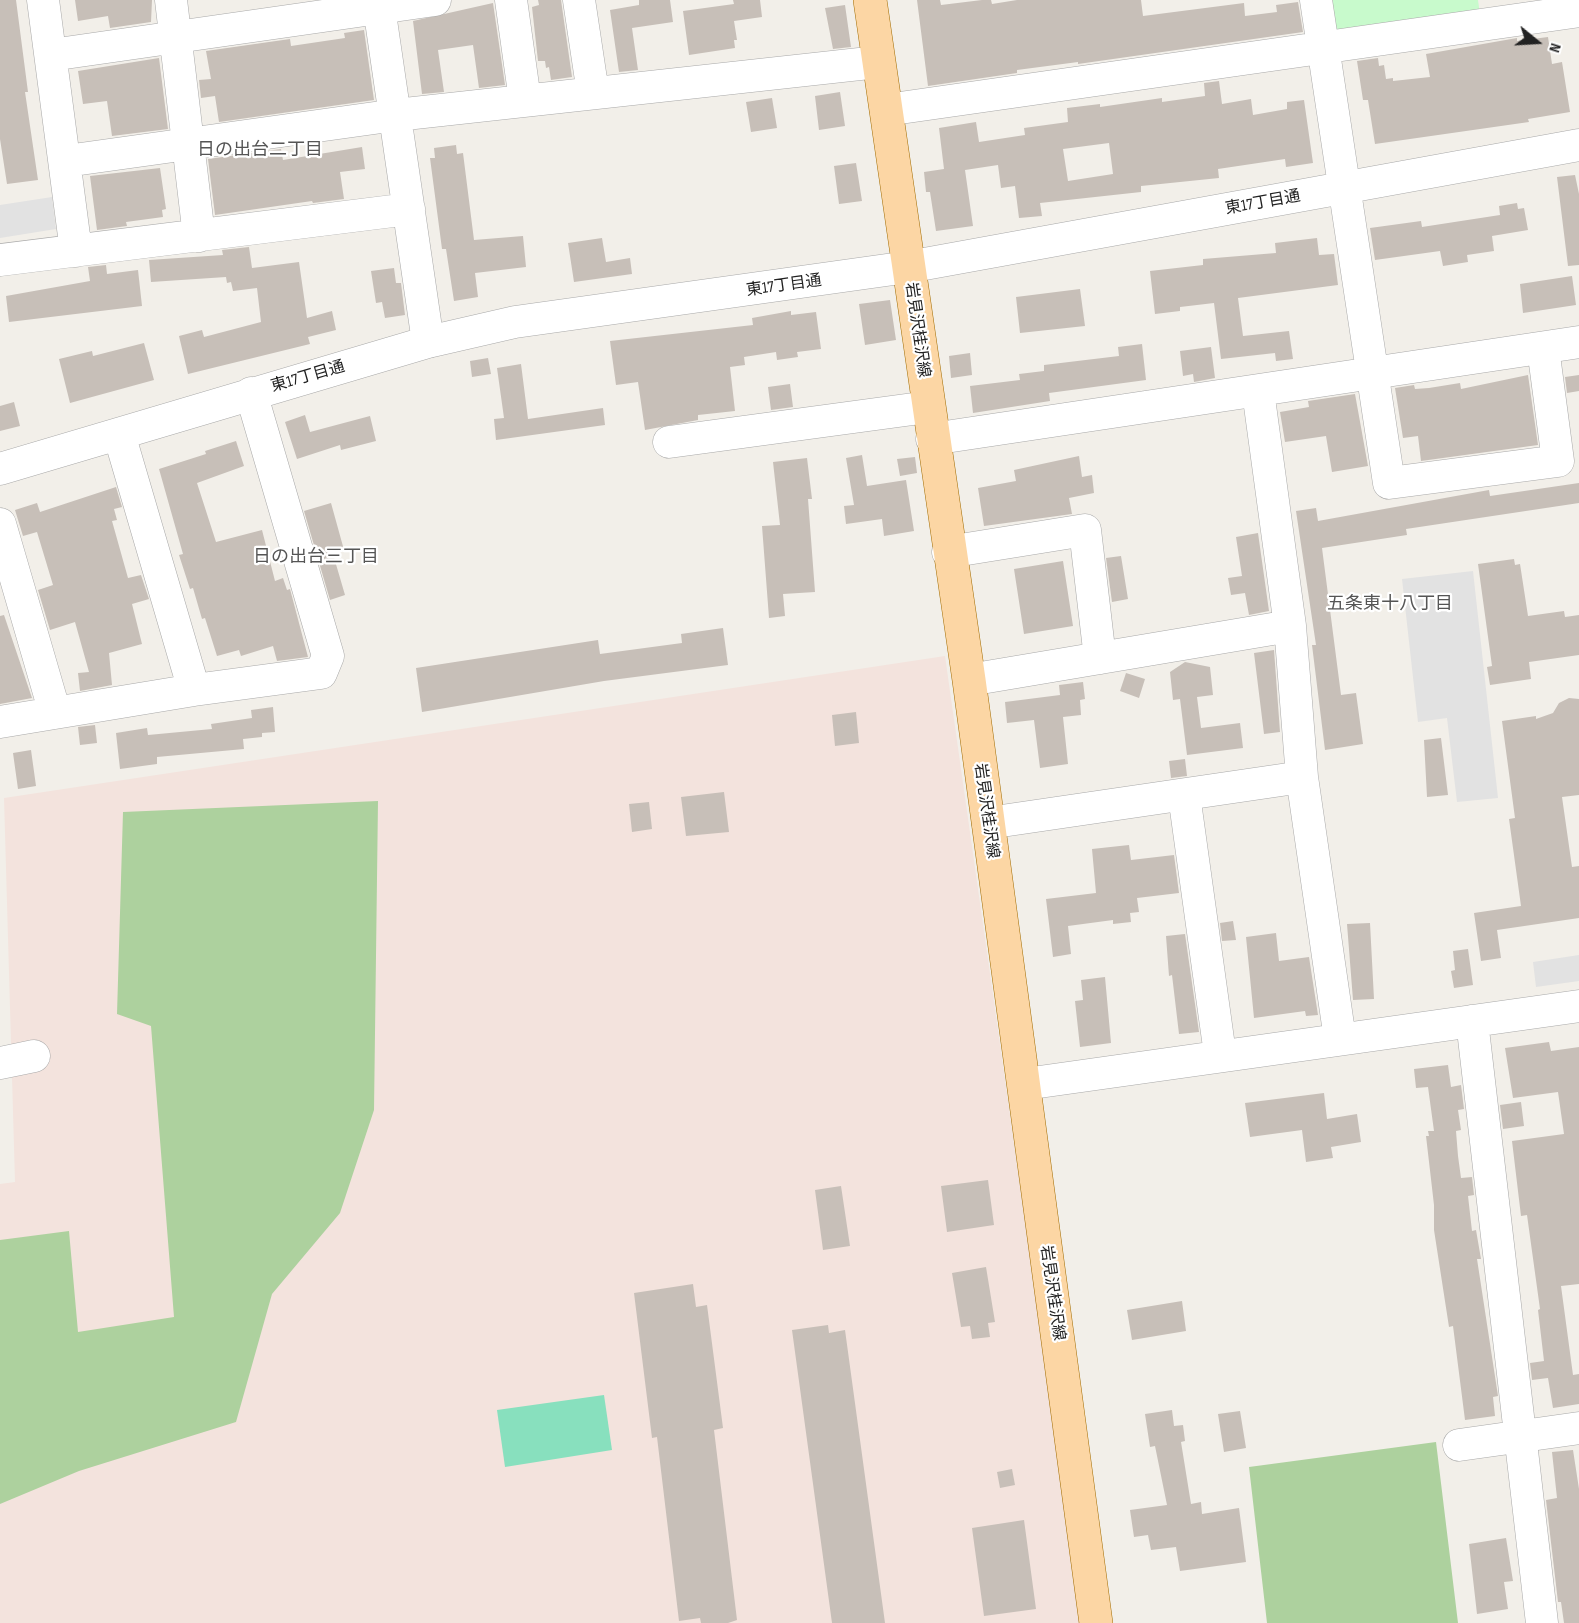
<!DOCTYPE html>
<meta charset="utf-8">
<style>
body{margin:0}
#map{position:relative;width:1579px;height:1623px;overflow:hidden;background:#f2efe9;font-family:"Sofia Sans Condensed",sans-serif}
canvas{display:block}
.north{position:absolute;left:1507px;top:12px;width:60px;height:60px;-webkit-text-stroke:4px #fff;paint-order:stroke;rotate:108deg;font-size:16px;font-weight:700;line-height:24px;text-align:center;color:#222}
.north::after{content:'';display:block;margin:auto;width:21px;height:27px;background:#222;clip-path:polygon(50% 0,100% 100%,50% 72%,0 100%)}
</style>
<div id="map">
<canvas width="1579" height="1623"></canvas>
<div class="north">N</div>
</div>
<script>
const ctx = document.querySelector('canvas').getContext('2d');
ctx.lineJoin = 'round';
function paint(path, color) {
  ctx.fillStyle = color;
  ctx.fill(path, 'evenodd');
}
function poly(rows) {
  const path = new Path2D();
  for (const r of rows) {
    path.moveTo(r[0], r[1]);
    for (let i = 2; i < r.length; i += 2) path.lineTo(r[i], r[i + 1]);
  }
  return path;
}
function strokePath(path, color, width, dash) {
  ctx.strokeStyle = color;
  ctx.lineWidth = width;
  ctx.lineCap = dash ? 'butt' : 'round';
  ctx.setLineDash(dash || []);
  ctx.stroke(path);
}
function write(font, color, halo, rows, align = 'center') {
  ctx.font = font + ' "Sofia Sans Condensed","Noto Sans JP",sans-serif';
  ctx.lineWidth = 4.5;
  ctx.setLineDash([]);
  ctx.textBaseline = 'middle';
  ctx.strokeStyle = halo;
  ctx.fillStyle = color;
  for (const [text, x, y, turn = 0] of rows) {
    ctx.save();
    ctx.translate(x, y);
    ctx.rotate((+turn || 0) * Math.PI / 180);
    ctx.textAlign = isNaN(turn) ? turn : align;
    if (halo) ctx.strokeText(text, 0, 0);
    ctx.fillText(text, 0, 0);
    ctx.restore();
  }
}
paint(poly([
 [945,656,1082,1623,0,1623,0,1184,15,1182,4,798]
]), '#f3e3dd');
paint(poly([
 [378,801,374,1110,340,1213,272,1294,236,1422,79,1471,0,1504,0,1240,69,1231,78,1332,174,1317,151,1026,117,1014,123,812],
 [1436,1442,1458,1623,1267,1623,1249,1467]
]), '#add19e');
paint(poly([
 [1325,0,1478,0,1480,15,1331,39]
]), '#c8facc');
paint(poly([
 [604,1395,612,1450,505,1467,497,1410]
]), '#88e0be');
paint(poly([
 [52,197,56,229,0,238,0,205],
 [1473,571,1498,798,1457,802,1447,718,1418,722,1402,579],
 [1579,955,1579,981,1536,987,1533,962]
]), '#e2e2e2');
paint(poly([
 [0,0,16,0,28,92,25,92,38,180,7,184,0,139],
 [75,0,152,0,151,22,110,28,108,16,78,21],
 [538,0,561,0,572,77,551,80,549,67,546,68,545,61,538,61,532,7,539,5],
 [639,0,670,0,673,22,632,28,638,70,619,72,610,10,639,5],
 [733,0,760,0,762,17,734,21,737,40,734,40,735,48,689,55,683,11,734,4],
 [917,0,940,0,941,5,982,0,991,0,992,4,1017,0,1141,0,1143,16,1244,3,1245,16,1277,12,1276,5,1298,2,1303,32,1078,64,1078,62,1017,70,1017,73,928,86],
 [493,3,505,85,479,88,473,45,438,50,444,92,422,94,413,21],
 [845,5,851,47,833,49,825,8],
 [364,30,374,100,219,122,215,96,201,98,199,80,211,79,206,51,290,39,291,46,345,38,344,33],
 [1548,37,1552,64,1562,62,1570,112,1528,119,1529,122,1375,144,1368,100,1363,100,1357,61,1378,58,1379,66,1384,65,1386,79,1393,78,1393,81,1430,77,1426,54,1517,38,1517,41],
 [159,58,168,129,112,136,107,101,83,104,78,71],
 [1219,81,1222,104,1251,99,1253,115,1287,109,1287,102,1304,100,1313,163,1286,167,1285,159,1218,169,1219,178,1141,186,1141,192,1040,203,1042,216,1019,218,1015,186,1001,188,998,165,965,170,973,226,936,231,930,192,926,192,924,172,944,169,939,128,976,122,979,142,1025,135,1024,128,1068,122,1067,108,1100,104,1100,107,1162,98,1162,102,1205,96,1204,83],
 [1109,143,1113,174,1068,181,1063,149],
 [840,92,845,126,819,130,815,96],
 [772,98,777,128,751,132,746,102],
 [456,145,457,154,463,153,474,240,523,236,526,267,475,273,478,297,454,301,446,249,442,249,430,158,435,158,434,148],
 [362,147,365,169,340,172,344,199,313,203,312,201,215,215,208,159,281,149,283,160],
 [856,163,862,201,839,204,834,166],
 [160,168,166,209,162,210,163,217,126,222,127,226,97,230,90,176],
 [1575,175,1579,194,1579,265,1568,266,1557,177],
 [1517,203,1518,209,1524,208,1528,230,1492,236,1494,251,1467,255,1468,262,1443,266,1440,251,1375,260,1370,228,1421,221,1422,227,1500,215,1499,206],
 [602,238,606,262,630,258,632,274,574,282,568,243],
 [1317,238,1319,255,1334,254,1338,285,1238,298,1243,336,1289,331,1293,359,1276,361,1275,353,1221,359,1214,303,1180,307,1180,311,1155,314,1150,271,1203,265,1203,259,1276,253,1275,243],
 [249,247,252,268,299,262,307,318,332,311,336,330,308,337,310,344,188,374,179,336,202,330,204,337,261,322,257,288,233,291,231,282,227,283,226,277,151,282,149,260,223,255,222,250],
 [106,265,107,274,138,270,142,306,9,322,6,296,90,281,88,267],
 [394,268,396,283,401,283,405,315,385,318,382,302,376,303,371,271],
 [1572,276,1576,305,1523,313,1520,284],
 [1080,289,1085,326,1020,333,1016,297],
 [890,300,896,340,865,345,859,304],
 [791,311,791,315,816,312,821,349,797,352,798,357,777,360,776,352,744,357,745,365,730,367,735,411,698,415,698,420,645,430,638,382,616,385,610,341,753,325,752,318],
 [144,343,154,380,70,403,59,359,92,351,93,356],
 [1142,344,1146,380,1049,393,1050,401,973,413,970,386,1020,380,1019,374,1044,371,1044,365,1119,356,1118,347],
 [1211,347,1215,378,1194,382,1193,374,1183,376,1180,351],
 [970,353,972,375,951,378,949,356],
 [488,358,491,374,472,377,470,361],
 [521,364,528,419,603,408,605,425,496,440,494,419,504,418,497,368],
 [1528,375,1538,445,1421,461,1418,436,1403,438,1395,388,1414,385,1415,389,1429,388,1460,383,1461,389],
 [1579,375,1579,391,1567,393,1565,377],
 [790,384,793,407,771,410,768,387],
 [1355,394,1368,466,1332,472,1326,436,1285,442,1280,412,1309,407,1308,401],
 [14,402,20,426,0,431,0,406],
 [305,415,310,432,370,416,376,441,341,450,340,445,297,459,285,422],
 [236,441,244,466,197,483,216,542,262,530,275,581,283,578,287,590,290,589,308,657,277,661,273,646,241,656,239,650,217,656,205,618,202,619,193,588,190,589,179,555,183,554,159,469,206,454,205,451],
 [862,455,867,486,906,480,914,531,884,536,882,519,846,524,844,506,854,505,846,458],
 [1079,456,1082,477,1092,475,1094,493,1069,498,1072,514,984,526,978,488,1016,481,1014,470],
 [915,457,917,473,900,476,897,459],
 [807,458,812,499,808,499,815,592,783,594,785,616,769,618,762,526,780,525,773,462],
 [1579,483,1579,503,1406,529,1407,535,1322,548,1341,695,1356,693,1363,744,1325,750,1312,645,1316,645,1296,511,1316,508,1318,521,1489,490,1490,496],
 [116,487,122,507,114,509,117,520,112,521,128,578,141,575,149,599,132,604,142,644,109,653,112,685,80,691,78,673,89,672,75,622,50,630,38,590,53,585,37,532,23,536,15,510,37,503,40,512],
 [331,503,344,550,333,554,345,595,330,600,304,511],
 [1258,533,1269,611,1249,615,1245,593,1231,595,1228,578,1242,576,1236,537],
 [1121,556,1128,599,1112,602,1106,558],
 [1514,559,1515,565,1520,564,1528,616,1564,611,1565,617,1579,615,1579,655,1529,662,1531,679,1490,685,1487,667,1492,666,1478,564],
 [1063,561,1073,626,1024,634,1014,569],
 [4,615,32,698,0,704,0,616],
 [723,628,728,665,604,681,422,712,416,668,598,640,600,654,682,643,681,634],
 [1274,650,1280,732,1264,734,1254,653],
 [1185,662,1210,667,1213,695,1197,697,1201,728,1240,723,1243,748,1187,755,1180,699,1173,700,1170,672],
 [1126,673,1145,679,1139,698,1120,691],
 [1083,682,1085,699,1080,700,1081,715,1063,717,1068,764,1040,768,1034,720,1007,723,1005,702,1060,695,1059,685],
 [1569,698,1579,699,1579,795,1562,797,1572,867,1579,866,1579,918,1497,930,1501,958,1481,961,1474,913,1521,906,1509,819,1515,818,1502,721,1536,716,1536,719,1553,713,1559,703],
 [273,707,275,732,262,733,262,737,243,739,244,749,157,757,157,764,120,769,116,733,147,728,148,735,212,729,211,724,252,718,251,710],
 [856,712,859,743,835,746,832,715],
 [95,725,97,743,80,745,78,727],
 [1441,738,1448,795,1427,797,1424,740],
 [31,750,36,786,18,789,13,753],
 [1185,759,1187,776,1171,778,1169,761],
 [724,792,729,832,686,836,681,797],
 [649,802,652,829,632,832,629,804],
 [1129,845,1131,860,1174,855,1179,893,1137,898,1139,912,1130,913,1131,922,1113,924,1113,920,1068,926,1071,954,1053,957,1046,899,1096,893,1092,849],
 [1233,921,1236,940,1222,941,1220,923],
 [1370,923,1374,999,1353,1000,1347,924],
 [1276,933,1279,961,1309,957,1318,1015,1306,1016,1305,1011,1254,1018,1246,937],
 [1185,934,1199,1032,1179,1034,1172,975,1169,976,1166,936],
 [1468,949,1473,985,1454,988,1451,971,1455,970,1453,951],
 [1105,977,1111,1043,1080,1047,1075,1001,1083,1000,1081,980],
 [1549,1042,1551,1051,1579,1047,1579,1284,1561,1286,1573,1375,1579,1374,1579,1404,1553,1408,1548,1378,1532,1380,1530,1363,1544,1361,1538,1310,1540,1309,1527,1215,1521,1216,1512,1141,1564,1134,1558,1092,1513,1098,1505,1048],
 [1448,1065,1451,1087,1461,1085,1464,1109,1458,1110,1461,1130,1456,1131,1458,1156,1461,1178,1472,1177,1474,1195,1468,1196,1472,1231,1476,1230,1481,1259,1477,1259,1498,1396,1493,1397,1495,1416,1465,1420,1453,1326,1449,1327,1434,1230,1434,1205,1426,1136,1429,1136,1428,1131,1434,1131,1428,1087,1416,1088,1414,1069],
 [1324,1093,1327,1119,1357,1114,1361,1142,1331,1147,1333,1158,1306,1162,1302,1130,1250,1137,1245,1103],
 [1521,1102,1524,1126,1503,1129,1500,1105],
 [988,1180,994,1225,947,1232,941,1186],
 [841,1186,850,1246,823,1250,815,1190],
 [986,1267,995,1322,988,1323,990,1337,972,1339,970,1326,961,1327,952,1273],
 [693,1284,696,1307,707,1305,723,1428,714,1430,737,1620,728,1623,701,1623,700,1618,679,1621,657,1437,652,1438,634,1293],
 [1182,1301,1186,1331,1132,1340,1127,1310],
 [828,1325,829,1333,845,1330,885,1623,832,1623,792,1330],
 [1172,1410,1174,1426,1183,1425,1185,1441,1181,1442,1191,1504,1201,1502,1202,1514,1239,1508,1246,1562,1180,1571,1176,1547,1151,1550,1148,1535,1134,1537,1130,1510,1167,1505,1155,1446,1150,1447,1145,1414],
 [1240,1411,1246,1448,1224,1452,1218,1414],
 [1573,1450,1579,1489,1579,1623,1564,1623,1561,1602,1558,1602,1546,1500,1557,1498,1552,1452],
 [1012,1469,1015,1485,1000,1488,997,1472],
 [1024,1520,1036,1609,984,1616,972,1528],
 [1506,1538,1513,1581,1504,1582,1508,1609,1477,1614,1469,1544]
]), '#c7bfb8');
const minor = poly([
 [43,0,76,251],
 [171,0,199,236],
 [378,0,428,342],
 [511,0,525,100],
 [579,0,593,93],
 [1316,0,1389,483,1558,461,1543,348],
 [51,55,435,0],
 [886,110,1579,11],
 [66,161,396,115,878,62],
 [0,260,409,209],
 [1258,391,1290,626,1302,777,1340,1039],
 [119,434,194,690,321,673,328,656,251,393],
 [932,439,1579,342],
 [669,442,928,407],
 [0,469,428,342,515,322,908,267,1579,145],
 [0,524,55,713],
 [948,552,1085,530,1100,658],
 [969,680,1290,626],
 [0,722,194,690],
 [1184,795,1220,1054],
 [988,823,1302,777],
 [1472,1021,1542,1623],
 [0,1063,34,1056],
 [1025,1084,1579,1006],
 [1459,1445,1579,1428]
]);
const major = poly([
 [870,0,969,680,1096,1623]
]);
strokePath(minor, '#a9a9a9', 33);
strokePath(major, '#a06b00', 34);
strokePath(minor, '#fff', 32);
strokePath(major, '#fcd6a4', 33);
write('16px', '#222', '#fff', [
 ["東17丁目通",1263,203,-10],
 ["東17丁目通",784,286,-8],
 ["岩見沢桂沢線",917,330,82],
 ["東17丁目通",308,377,-16],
 ["岩見沢桂沢線",986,811,82],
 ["岩見沢桂沢線",1052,1293,82]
]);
write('18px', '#555', '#fff', [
 ["日の出台二丁目",260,150],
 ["日の出台三丁目",316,557],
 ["五条東十八丁目",1390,604]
]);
</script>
